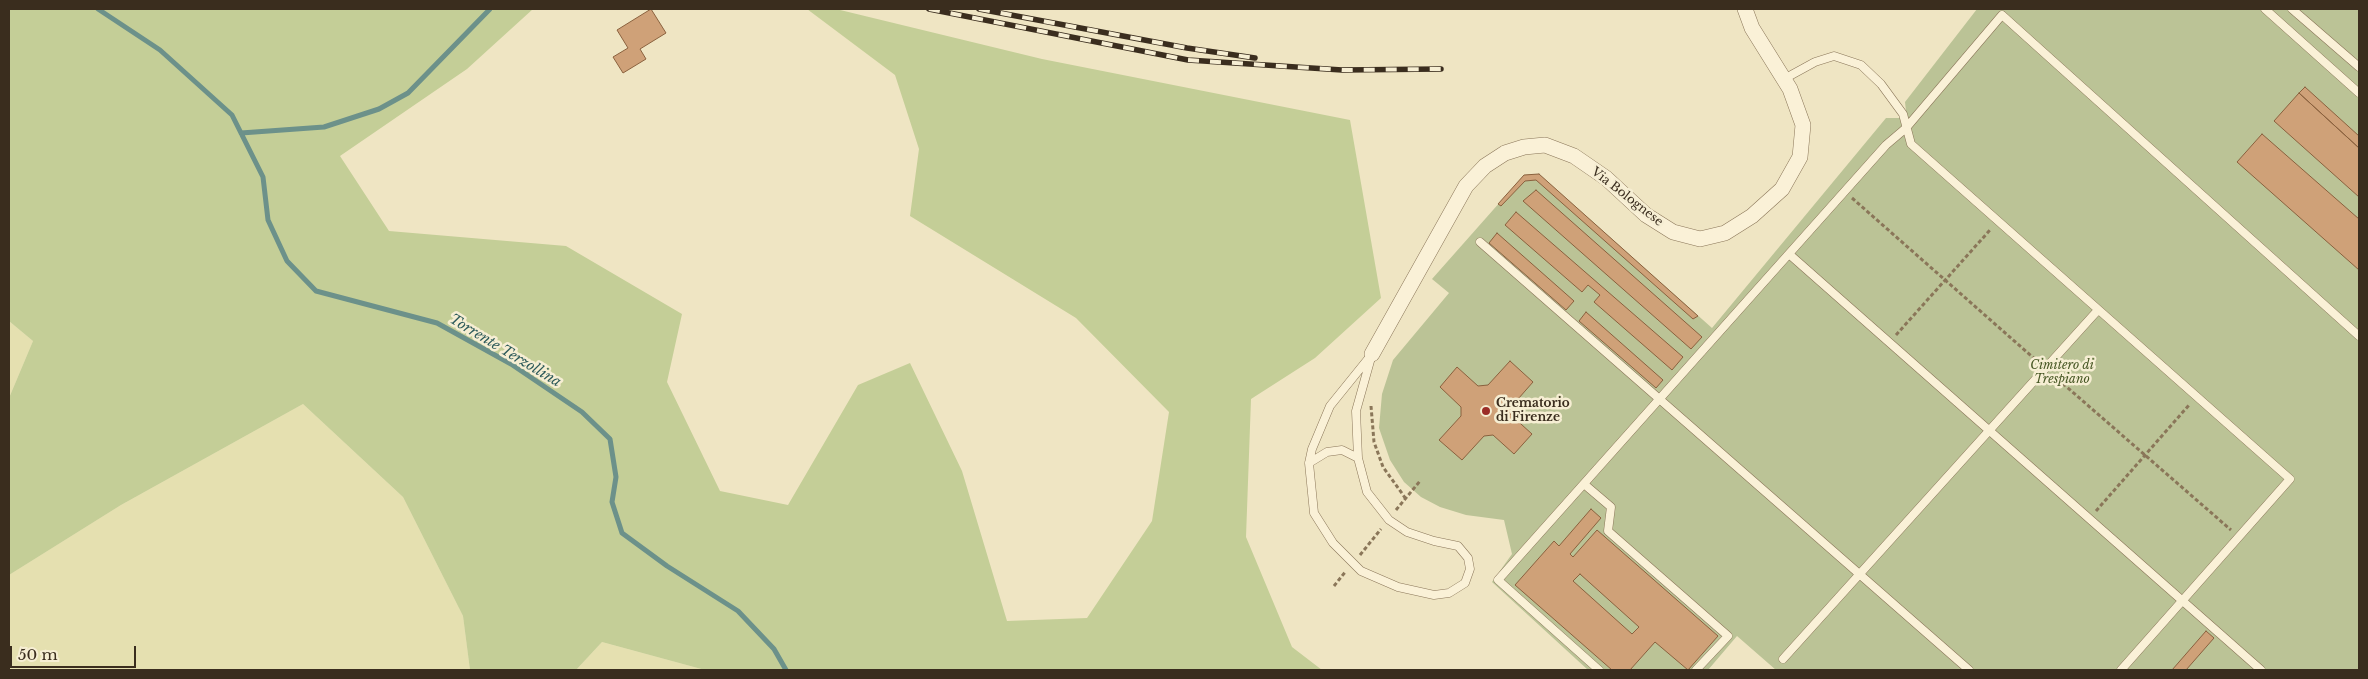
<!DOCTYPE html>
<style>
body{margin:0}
#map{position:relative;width:2368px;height:679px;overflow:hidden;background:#efe5c3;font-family:"Libre Baskerville",serif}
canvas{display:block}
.frame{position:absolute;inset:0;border:10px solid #3a2d1e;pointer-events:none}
.scale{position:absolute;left:10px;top:646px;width:126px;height:22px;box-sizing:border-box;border:2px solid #3a2d1e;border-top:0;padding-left:6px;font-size:15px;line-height:18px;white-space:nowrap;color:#3a2d1e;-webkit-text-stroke:4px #f6eed3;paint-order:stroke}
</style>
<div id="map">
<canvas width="2368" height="679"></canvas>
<div class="frame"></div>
<div class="scale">50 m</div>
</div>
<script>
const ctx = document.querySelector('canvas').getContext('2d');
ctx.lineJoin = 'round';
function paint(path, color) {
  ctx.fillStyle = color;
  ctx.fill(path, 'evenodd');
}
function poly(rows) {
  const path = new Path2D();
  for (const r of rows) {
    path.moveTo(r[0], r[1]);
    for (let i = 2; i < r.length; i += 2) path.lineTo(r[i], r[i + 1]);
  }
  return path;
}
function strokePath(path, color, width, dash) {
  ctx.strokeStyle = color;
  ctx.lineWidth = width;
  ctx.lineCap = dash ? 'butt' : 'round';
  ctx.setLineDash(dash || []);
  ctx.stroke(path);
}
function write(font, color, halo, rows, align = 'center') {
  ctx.font = font + ' "Libre Baskerville",serif';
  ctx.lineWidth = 5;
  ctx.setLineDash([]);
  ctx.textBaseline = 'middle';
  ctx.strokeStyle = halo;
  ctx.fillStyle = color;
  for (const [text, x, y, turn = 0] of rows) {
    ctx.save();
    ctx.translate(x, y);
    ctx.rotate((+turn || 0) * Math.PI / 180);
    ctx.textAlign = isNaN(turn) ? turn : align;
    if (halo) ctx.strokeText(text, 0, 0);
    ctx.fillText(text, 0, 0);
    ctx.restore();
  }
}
paint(poly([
 [9,321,33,341,9,398],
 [303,404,403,497,463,616,470,670,9,670,9,575,121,505],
 [602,642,705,670,576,670]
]), '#e5e0b0');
paint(poly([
 [9,9,533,9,467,69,340,156,389,231,566,246,682,314,667,382,720,491,788,505,858,385,910,363,962,471,1007,621,1087,618,1152,521,1169,412,1076,318,910,216,919,149,895,75,807,9,836,9,1042,59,1350,120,1381,298,1315,358,1251,399,1246,537,1292,647,1322,670,705,670,602,642,576,670,470,670,463,616,403,497,303,404,121,505,9,575,9,398,33,341,9,321]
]), '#c4ce97');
paint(poly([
 [1977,9,2359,9,2359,670,1776,670,1737,636,1708,670,1588,670,1492,582,1512,554,1504,520,1466,515,1440,507,1421,497,1404,482,1390,460,1379,428,1382,394,1393,360,1449,293,1432,279,1524,175,1539,174,1712,328,1886,118,1899,118,1906,111,1905,102]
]), '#bbc396');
strokePath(poly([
 [98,9,160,50,232,115,263,177,268,220,287,261,316,291,437,323,511,364,582,412,610,439,616,477,612,502,622,533,667,566,738,611,774,649,786,670],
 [241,133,324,127,379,109,408,93,490,9]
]), '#6c918a', 5);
const building = poly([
 [651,9,666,33,640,49,646,59,623,73,613,57,628,48,617,30,651,9],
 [2305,87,2359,136,2359,148,2299,93,2305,87],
 [2299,93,2359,148,2359,197,2274,121,2299,93],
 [2262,134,2359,219,2359,270,2237,162,2262,134],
 [1539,174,1698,316,1693,319,1536,180,1525,181,1501,206,1498,204,1524,175,1539,174],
 [1536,190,1702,337,1691,349,1523,201,1536,190],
 [1516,212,1683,357,1672,370,1594,302,1600,295,1588,285,1582,292,1505,225,1516,212],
 [1497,233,1574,301,1566,310,1489,243,1497,233],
 [1586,312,1663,380,1656,388,1579,321,1586,312],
 [1510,361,1533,382,1511,407,1511,415,1532,434,1514,454,1493,435,1484,436,1462,460,1439,440,1461,416,1461,407,1440,387,1457,367,1478,386,1488,385,1510,361],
 [1591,509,1601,518,1570,554,1573,557,1597,530,1718,636,1688,670,1655,642,1630,670,1612,670,1515,585,1554,541,1559,546,1591,509],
 [1580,574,1639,627,1632,634,1573,581,1580,574],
 [2206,631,2214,638,2186,670,2172,670,2206,631]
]);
paint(building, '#cfa178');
strokePath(building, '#8a613e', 1);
const lane = poly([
 [2265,9,2359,93],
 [2292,9,2359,67],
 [1784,79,1815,62,1834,56,1861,65,1881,84,1903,114,1911,144,2290,479,2121,670],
 [1480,242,1969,670],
 [1789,254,2261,670],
 [1372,354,1356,411,1358,458,1367,492,1389,520,1407,532,1434,541,1458,546,1468,558,1470,569,1465,583,1449,593,1434,595,1398,587,1361,571,1333,543,1314,513,1309,463,1312,449,1330,406,1372,354],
 [1309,463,1327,452,1342,450,1358,458],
 [1584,484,1611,507,1608,531,1728,636,1696,670],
 [1783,659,2098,310],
 [1599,670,1498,580,1886,145,1906,128,2002,15,2359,336]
]);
const street = poly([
 [1372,354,1466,186,1485,166,1505,153,1524,147,1545,145,1574,156,1606,178,1646,215,1673,232,1700,239,1725,233,1752,216,1782,189,1800,157,1803,125,1790,89,1752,28,1745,9]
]);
strokePath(lane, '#8a7659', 9);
strokePath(street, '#8a7659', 16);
strokePath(poly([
 [1852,198,2037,361],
 [1896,335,1990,230],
 [2053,375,2231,530],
 [1371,406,1374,442,1383,467,1406,499],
 [1396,510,1420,481],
 [2096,511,2189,405],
 [1360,555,1381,529],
 [1334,586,1346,571]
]), '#8a7659', 3, [4, 2.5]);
strokePath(lane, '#faf1d7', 8);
strokePath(street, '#faf1d7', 15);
const rail = poly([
 [929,9,1188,60,1342,70,1441,69],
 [979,9,1187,48,1255,58]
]);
strokePath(rail, '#3a2d1e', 5.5);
strokePath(rail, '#f6eed3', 4, [11]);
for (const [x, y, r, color] of [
 [1486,411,5,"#9b2d27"]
]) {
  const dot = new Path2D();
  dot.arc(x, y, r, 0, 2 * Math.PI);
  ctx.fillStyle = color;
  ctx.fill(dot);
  strokePath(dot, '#f6eed3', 2);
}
write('12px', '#3a2d1e', '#f6eed3', [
 ["Via Bolognese",1627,197,38]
]);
write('italic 12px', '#475724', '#f6eed3', [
 ["Cimitero di",2062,366],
 ["Trespiano",2062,380]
]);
write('bold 12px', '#3a2d1e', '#f6eed3', [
 ["Crematorio",1496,404],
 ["di Firenze",1496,418]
], 'left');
write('italic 14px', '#2d5a5a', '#f6eed3', [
 ["Torrente Terzollina",505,351,31]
]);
</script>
